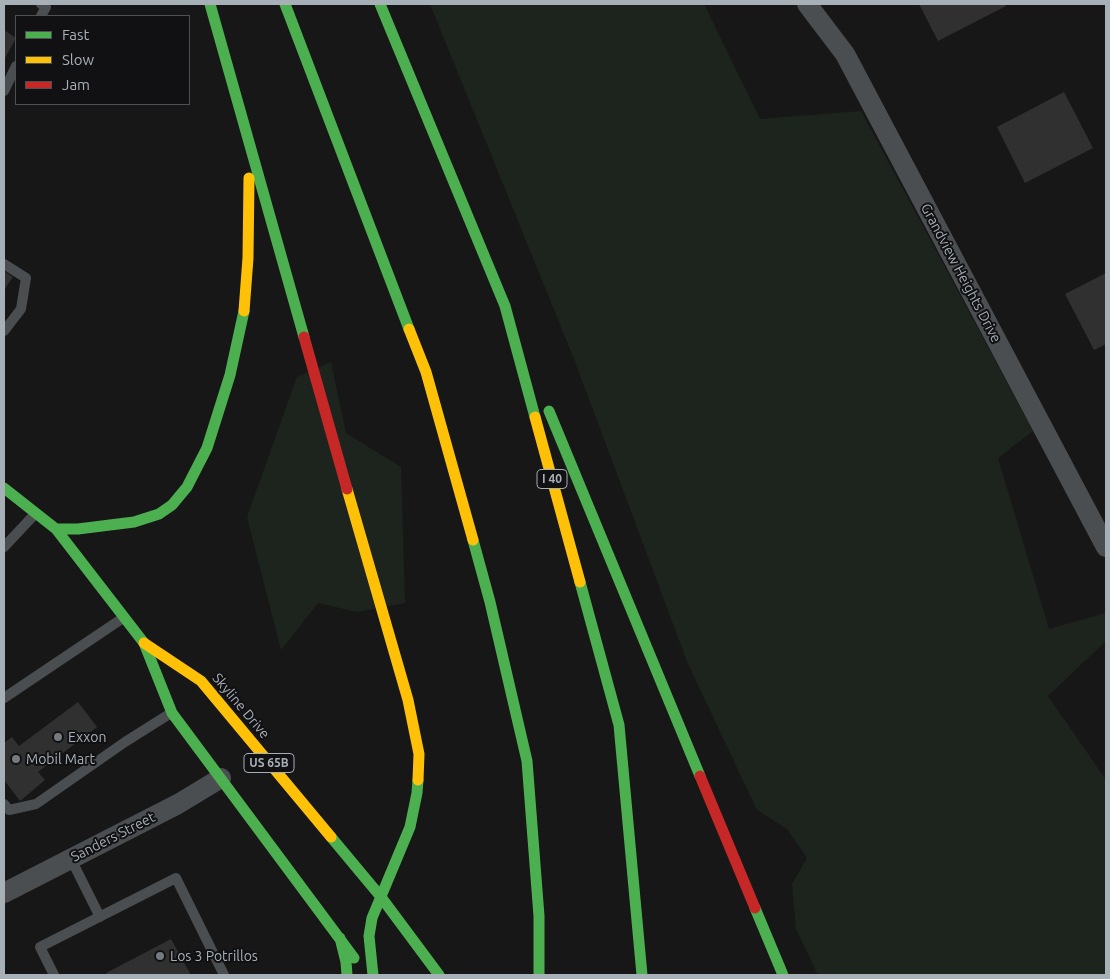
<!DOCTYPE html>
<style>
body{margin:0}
#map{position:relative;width:1110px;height:979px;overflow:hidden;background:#171717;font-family:Ubuntu,sans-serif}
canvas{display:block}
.frame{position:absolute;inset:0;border:5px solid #a8b0b7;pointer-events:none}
.legend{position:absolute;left:15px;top:15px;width:175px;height:90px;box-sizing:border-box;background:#111113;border:1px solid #4d5155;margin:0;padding:6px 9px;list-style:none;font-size:15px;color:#a8b0b7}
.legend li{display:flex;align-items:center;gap:10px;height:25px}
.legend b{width:25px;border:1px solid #4d5155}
</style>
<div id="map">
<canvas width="1110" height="979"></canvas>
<div class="frame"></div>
<ul class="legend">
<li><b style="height:6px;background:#4caf50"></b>Fast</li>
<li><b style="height:6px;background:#ffc107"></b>Slow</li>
<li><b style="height:6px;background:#c62828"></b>Jam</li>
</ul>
</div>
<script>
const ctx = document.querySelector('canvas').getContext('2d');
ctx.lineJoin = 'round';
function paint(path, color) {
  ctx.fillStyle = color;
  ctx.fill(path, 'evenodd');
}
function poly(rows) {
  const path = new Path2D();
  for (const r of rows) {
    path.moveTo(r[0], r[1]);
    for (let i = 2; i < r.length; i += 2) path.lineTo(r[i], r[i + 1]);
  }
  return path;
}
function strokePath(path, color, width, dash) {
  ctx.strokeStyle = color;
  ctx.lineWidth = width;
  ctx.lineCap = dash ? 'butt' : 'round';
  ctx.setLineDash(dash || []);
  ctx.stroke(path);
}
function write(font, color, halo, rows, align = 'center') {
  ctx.font = font + ' Ubuntu,sans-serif';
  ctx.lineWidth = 4;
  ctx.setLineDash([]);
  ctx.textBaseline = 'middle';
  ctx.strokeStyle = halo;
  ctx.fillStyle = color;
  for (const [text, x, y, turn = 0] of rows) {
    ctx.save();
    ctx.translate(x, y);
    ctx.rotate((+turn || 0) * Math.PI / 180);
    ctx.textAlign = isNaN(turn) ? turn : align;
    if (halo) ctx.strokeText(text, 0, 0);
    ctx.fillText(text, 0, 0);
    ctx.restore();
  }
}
paint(poly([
 [430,4,704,4,760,119,861,111,1033,431,998,458,1049,629,1106,613,1106,641,1048,696,1106,780,1106,975,818,975,796,929,792,884,807,858,787,829,757,810,688,664,574,359],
 [331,362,346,433,401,467,405,603,357,612,318,603,281,650,247,517,297,377]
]), '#1d241d');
paint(poly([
 [919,4,1004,4,1006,6,938,41],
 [4,30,16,38,4,60],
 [1064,92,1093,148,1025,183,997,127],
 [4,271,13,277,4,290],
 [1106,273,1106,344,1094,350,1065,294],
 [78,702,97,727,38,772,45,780,20,801,4,780,4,743,12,737,19,746],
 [171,939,191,975,107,975,106,973]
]), '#303031');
strokePath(poly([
 [41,4,46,7,41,16],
 [4,91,16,66],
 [4,264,26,278,21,309,4,331],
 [4,547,34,515],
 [4,698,123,618],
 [4,804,9,810,36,804,125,742,171,713],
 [71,859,100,917],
 [54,975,40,947,176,878,224,975]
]), '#4b4e50', 10);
strokePath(poly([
 [807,4,845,54,1106,547],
 [4,893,178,804,221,778]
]), '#4b4e50', 20);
strokePath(poly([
 [210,4,304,337],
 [285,4,409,329],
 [380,4,505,306,535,417],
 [549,411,700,776],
 [4,488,56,529,144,643,172,713,354,958],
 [56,529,78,529,134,522,159,514,172,505,187,487,207,448,230,375,244,311],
 [473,540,490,602,527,761,539,916,539,975],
 [580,582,619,725,642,975],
 [331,837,381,897,439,975],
 [755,908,783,975],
 [340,938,346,962,347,975],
 [373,975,369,936,372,918,410,827,417,793,418,780]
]), '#4caf50', 11);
strokePath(poly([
 [244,311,248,258,249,178],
 [409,329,426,372,473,540],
 [535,417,580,582],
 [347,489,408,700,419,754,418,780],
 [144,643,201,681,331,837]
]), '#ffc107', 11);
strokePath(poly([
 [304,337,347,489],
 [700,776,755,908]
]), '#c62828', 11);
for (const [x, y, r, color] of [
 [58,737,5,"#757a7f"],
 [16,759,5,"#757a7f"],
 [160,956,5,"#757a7f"]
]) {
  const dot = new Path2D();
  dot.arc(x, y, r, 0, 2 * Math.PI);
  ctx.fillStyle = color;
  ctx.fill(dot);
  strokePath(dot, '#111113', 2);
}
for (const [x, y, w] of [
 [552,479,30],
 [269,763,50]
]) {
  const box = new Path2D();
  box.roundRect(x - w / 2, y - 9.5, w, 19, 4);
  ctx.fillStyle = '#111113';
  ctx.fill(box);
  strokePath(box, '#a8b0b7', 1);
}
write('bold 12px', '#a8b0b7', null, [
 ["I 40",552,479],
 ["US 65B",269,763]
]);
write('14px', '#a8b0b7', '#111113', [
 ["Grandview Heights Drive",961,273,62],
 ["Skyline Drive",241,706,50],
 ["Sanders Street",113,837,-27]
]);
write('14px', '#a8b0b7', '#111113', [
 ["Exxon",68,737],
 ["Mobil Mart",26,759],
 ["Los 3 Potrillos",170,956]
], 'left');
</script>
